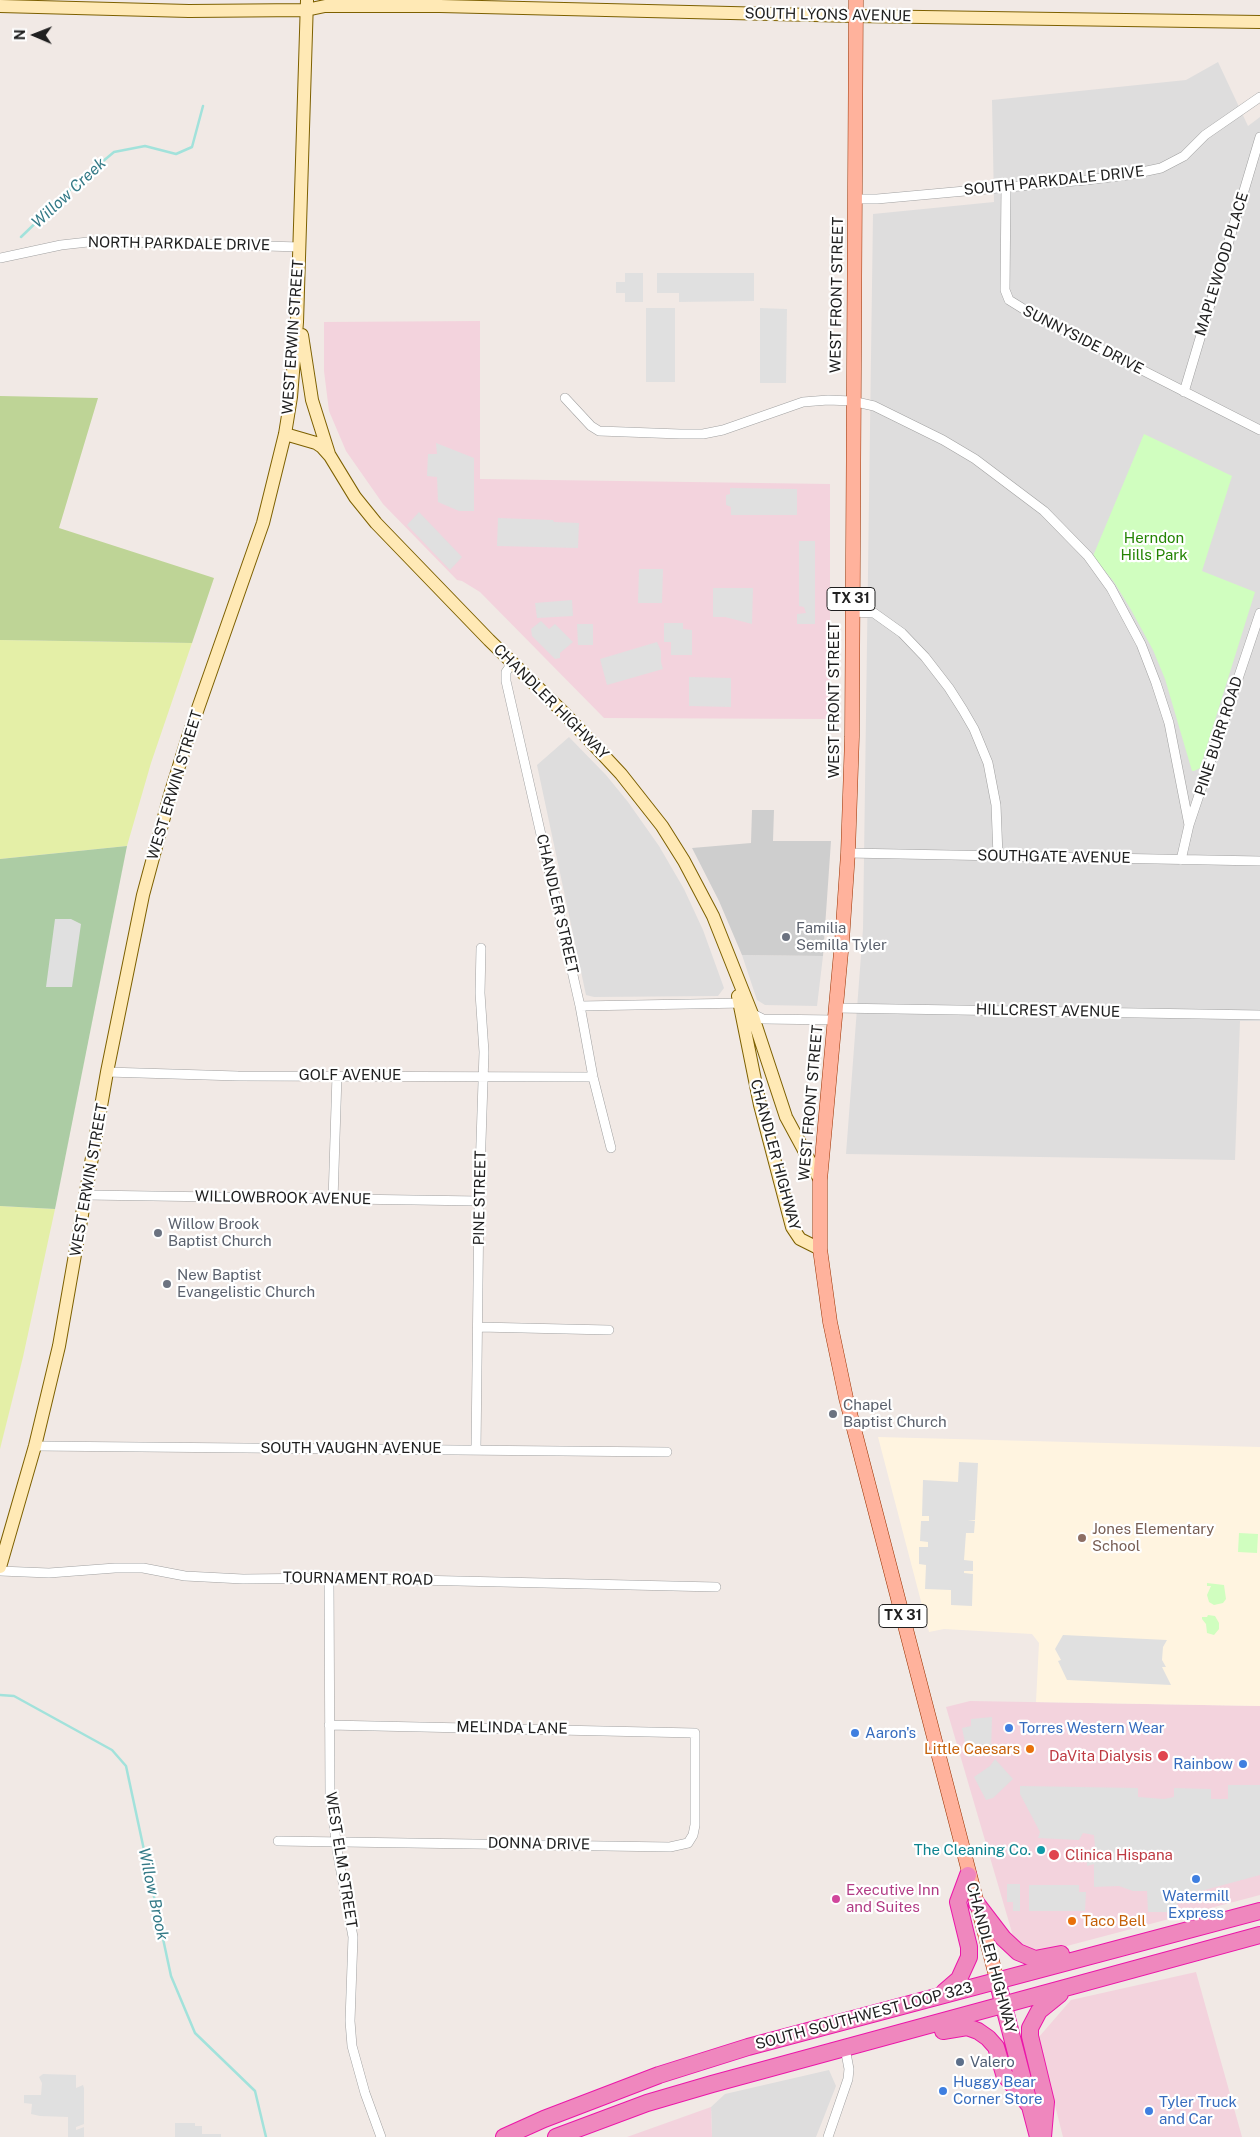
<!DOCTYPE html>
<style>
body{margin:0}
#map{position:relative;width:1260px;height:2137px;overflow:hidden;background:#f1e9e5;font-family:"Public Sans",sans-serif}
canvas{display:block}
.north{position:absolute;left:10px;top:10px;width:50px;height:50px;-webkit-text-stroke:4px #fff;paint-order:stroke;rotate:271deg;font-size:14px;font-weight:700;line-height:20px;text-align:center;color:#202020}
.north::after{content:'';display:block;margin:auto;width:18px;height:22px;background:#202020;clip-path:polygon(50% 0,100% 100%,50% 72%,0 100%)}
</style>
<div id="map">
<canvas width="1260" height="2137"></canvas>
<div class="north">N</div>
</div>
<script>
const ctx = document.querySelector('canvas').getContext('2d');
ctx.lineJoin = 'round';
function paint(path, color) {
  ctx.fillStyle = color;
  ctx.fill(path, 'evenodd');
}
function poly(rows) {
  const path = new Path2D();
  for (const r of rows) {
    path.moveTo(r[0], r[1]);
    for (let i = 2; i < r.length; i += 2) path.lineTo(r[i], r[i + 1]);
  }
  return path;
}
function strokePath(path, color, width, dash) {
  ctx.strokeStyle = color;
  ctx.lineWidth = width;
  ctx.lineCap = dash ? 'butt' : 'round';
  ctx.setLineDash(dash || []);
  ctx.stroke(path);
}
function write(font, color, halo, rows, align = 'center') {
  ctx.font = font + ' "Public Sans",sans-serif';
  ctx.lineWidth = 4.5;
  ctx.setLineDash([]);
  ctx.textBaseline = 'middle';
  ctx.strokeStyle = halo;
  ctx.fillStyle = color;
  for (const [text, x, y, turn = 0] of rows) {
    ctx.save();
    ctx.translate(x, y);
    ctx.rotate((+turn || 0) * Math.PI / 180);
    ctx.textAlign = isNaN(turn) ? turn : align;
    if (halo) ctx.strokeText(text, 0, 0);
    ctx.fillText(text, 0, 0);
    ctx.restore();
  }
}
paint(poly([
 [1218,62,1248,126,1260,117,1260,1021,1240,1021,1235,1160,846,1154,863,929,873,214,994,202,992,100,1186,80],
 [569,737,606,775,628,802,659,846,684,889,703,930,724,988,718,996,594,997,586,995,537,765],
 [742,955,823,956,817,1006,765,1005,757,1000],
 [829,2070,836,2086,816,2137,712,2137,711,2107,725,2094]
]), '#dedddd');
paint(poly([
 [480,321,480,479,830,484,830,719,604,718,480,592,462,581,457,580,383,504,346,451,329,411,324,371,324,322],
 [970,1701,1260,1706,1260,1895,1048,1951,1029,1949,1021,1943,1013,1936,946,1707],
 [1196,1972,1242,2137,1063,2137,1038,2038,1071,2000],
 [711,2107,712,2137,627,2137]
]), '#f3d3dd');
paint(poly([
 [878,1437,1260,1447,1260,1706,1036,1702,1039,1643,1032,1634,944,1629,929,1632]
]), '#fff4e0');
paint(poly([
 [752,810,774,810,773,841,831,841,823,956,742,955,719,901,692,848,751,843]
]), '#cecece');
paint(poly([
 [0,640,192,643,151,763,127,846,0,859],
 [0,1206,55,1209,23,1357,0,1449]
]), '#e4efa7');
paint(poly([
 [0,396,98,398,59,528,214,578,192,643,0,640]
]), '#bed496');
paint(poly([
 [127,846,55,1209,0,1206,0,859]
]), '#accca4');
paint(poly([
 [1144,434,1232,476,1202,571,1255,592,1201,765,1200,768,1194,771,1192,771,1165,679,1153,650,1130,608,1114,582,1093,556],
 [1239,1533,1258,1534,1257,1553,1238,1552],
 [1207,1583,1224,1585,1226,1599,1223,1603,1214,1605,1209,1602,1207,1595,1211,1586,1207,1586],
 [1208,1615,1215,1616,1219,1623,1219,1629,1214,1635,1207,1633,1206,1624,1202,1619,1202,1617,1207,1617]
]), '#d0febf');
paint(poly([
 [625,273,643,273,643,302,625,302,625,293,616,293,616,282,625,282],
 [657,273,754,273,754,301,679,302,679,293,657,293],
 [646,308,675,308,675,382,646,382],
 [760,308,787,309,786,383,760,383],
 [436,443,474,458,474,511,459,511,438,502,437,477,427,476,428,454,437,454],
 [730,488,797,489,797,515,731,515,731,507,726,505,726,495,730,494],
 [419,512,462,557,450,570,407,525],
 [498,518,553,520,554,522,579,523,578,548,497,546],
 [799,541,815,541,815,624,797,624,797,614,806,613,804,607,799,606],
 [639,569,663,569,662,603,638,603],
 [713,588,753,588,752,624,725,617,713,617],
 [572,600,573,616,537,618,535,603],
 [541,621,549,629,555,624,573,642,560,653,560,658,555,659,532,636,531,629],
 [664,623,683,623,683,629,692,630,692,655,671,655,671,642,664,642],
 [577,624,593,624,593,645,578,645],
 [657,642,661,651,661,662,663,669,607,685,600,659],
 [689,677,731,678,731,707,689,706],
 [55,919,71,919,81,924,72,987,46,987],
 [959,1462,978,1463,975,1520,968,1521,975,1521,974,1533,966,1533,964,1560,973,1561,973,1571,964,1571,964,1573,973,1574,972,1606,951,1605,951,1590,925,1589,926,1565,919,1564,919,1547,928,1547,928,1542,920,1541,921,1521,929,1521,929,1516,922,1516,923,1480,958,1482],
 [1063,1635,1167,1640,1163,1647,1162,1660,1166,1667,1162,1667,1171,1685,1067,1680,1058,1661,1061,1660,1055,1649],
 [992,1717,991,1755,968,1757,962,1728,971,1726,971,1719],
 [995,1759,1013,1779,993,1798,986,1800,974,1777,990,1766],
 [1228,1785,1260,1785,1260,1875,1201,1891,1178,1891,1177,1912,1148,1912,1147,1891,1133,1891,1119,1886,1094,1887,1094,1864,1087,1866,1087,1851,1095,1847,1094,1835,1083,1833,1079,1840,1038,1838,1040,1832,1020,1794,1020,1786,1138,1788,1138,1797,1164,1799,1174,1797,1174,1788,1211,1789,1211,1799,1228,1799],
 [1007,1884,1020,1884,1020,1911,1013,1911,1013,1902,1007,1902],
 [1029,1885,1079,1885,1079,1892,1086,1892,1085,1911,1029,1911],
 [43,2074,76,2075,76,2088,83,2085,84,2088,84,2124,76,2127,76,2130,84,2127,84,2137,68,2137,68,2117,40,2116,31,2114,32,2104,24,2103,24,2095,41,2095,42,2083,39,2077],
 [175,2123,195,2123,195,2126,202,2126,202,2134,221,2134,221,2137,175,2137]
]), '#e0e0e0');
strokePath(poly([
 [21,237,77,183,114,152,145,146,176,154,192,147,203,106],
 [0,1695,14,1696,112,1750,126,1766,171,1976,195,2033,255,2091,266,2137]
]), '#a2e2db', 2.5);
const street = poly([
 [1006,187,1005,290,1009,300,1030,313,1260,430],
 [854,199,877,199,1086,180,1128,175,1161,168,1184,156,1205,135,1260,97],
 [0,258,61,245,97,241,300,247],
 [1184,392,1260,137],
 [565,398,591,426,599,431,680,434,703,434,723,430,803,402,828,400,852,401,874,406,943,440,975,459,1044,511,1088,556,1111,588,1141,644,1156,683,1169,723,1189,825],
 [851,612,874,613,902,633,925,657,949,688,963,710,974,729,988,763,996,805,998,856],
 [513,662,506,672,506,681,580,1006,593,1077,611,1148],
 [848,853,1260,861],
 [1181,860,1189,825,1260,613],
 [580,1006,745,1003],
 [836,1008,1260,1015],
 [749,1012,763,1019,835,1020],
 [107,1072,238,1076,593,1077],
 [87,1195,479,1201],
 [333,1200,337,1075],
 [479,1327,609,1330],
 [35,1446,667,1452],
 [476,1449,479,1201,484,1052,480,993,481,948],
 [0,1571,49,1573,115,1568,143,1568,185,1576,243,1579,329,1578,716,1587],
 [329,1578,330,1796,338,1855,353,1937,350,2021,352,2046,365,2093,381,2137],
 [278,1841,670,1847,688,1843,693,1835,695,1825,695,1733,329,1725],
 [828,2137,848,2079,849,2069,845,2048]
]);
const secondary = poly([
 [0,6,189,11,306,10,325,6,440,6,855,16,1260,22],
 [302,335,312,400,329,454],
 [285,434,316,443,322,447,330,456,355,497,376,523,489,640,564,713,621,774,662,826,684,861,713,916,752,1014,786,1117,820,1180],
 [738,996,760,1105,792,1227,800,1239,820,1249],
 [0,1567,35,1446,59,1346,107,1072,143,895,170,795,189,734,263,523,285,434,291,397,297,322,307,0]
]);
const primary = poly([
 [856,0,852,737,848,853,842,941,820,1180,820,1249,830,1322,846,1398,997,1980]
]);
const highway = poly([
 [977,1904,1003,1938,1018,1952,1035,1959,1061,1954],
 [997,1980,1038,2137],
 [944,1992,959,1979,969,1957,969,1947,958,1902,968,1875],
 [943,2031,967,2027,978,2031,988,2038,996,2047,1004,2074,1030,2106],
 [504,2137,544,2119,659,2075,748,2047,1260,1911],
 [556,2137,647,2103,712,2084,1260,1935],
 [1043,2137,1046,2102,1030,2036,1030,2028,1039,2011,1060,1994]
]);
strokePath(street, '#a1a1a1', 10);
strokePath(secondary, '#7d6000', 14);
strokePath(primary, '#9b3200', 15);
strokePath(highway, '#eb16a9', 18);
strokePath(street, '#fff', 9);
strokePath(secondary, '#ffe9b5', 12);
strokePath(primary, '#ffb29c', 14);
strokePath(highway, '#ef87be', 16);
for (const [x, y, r, color] of [
 [786,937,5,"#6b7280"],
 [158,1233,5,"#6b7280"],
 [167,1284,5,"#6b7280"],
 [833,1414,5,"#6b7280"],
 [1082,1538,5,"#8d6e63"],
 [1009,1728,5,"#3f7fe0"],
 [855,1733,5,"#3f7fe0"],
 [1030,1749,5,"#e8710a"],
 [1163,1756,6,"#e0444e"],
 [1243,1764,5,"#3f7fe0"],
 [1041,1850,5,"#0f9aa8"],
 [1054,1855,6,"#e0444e"],
 [1196,1879,5,"#3f7fe0"],
 [836,1899,5,"#d1479c"],
 [1072,1921,5,"#e8710a"],
 [960,2062,5,"#5c6f8a"],
 [943,2091,5,"#3f7fe0"],
 [1149,2111,5,"#3f7fe0"]
]) {
  const dot = new Path2D();
  dot.arc(x, y, r, 0, 2 * Math.PI);
  ctx.fillStyle = color;
  ctx.fill(dot);
  strokePath(dot, '#fff', 2);
}
for (const [x, y, w] of [
 [851,599,48],
 [903,1616,48]
]) {
  const box = new Path2D();
  box.roundRect(x - w / 2, y - 11.5, w, 23, 4);
  ctx.fillStyle = '#fff';
  ctx.fill(box);
  strokePath(box, '#202020', 1);
}
write('bold 14px', '#202020', null, [
 ["TX 31",851,599],
 ["TX 31",903,1616]
]);
write('15px', '#202020', '#fff', [
 ["SOUTH LYONS AVENUE",828,15,1],
 ["SOUTH PARKDALE DRIVE",1054,181,-6],
 ["NORTH PARKDALE DRIVE",179,244,1],
 ["MAPLEWOOD PLACE",1222,264,-73],
 ["WEST FRONT STREET",837,295,-89],
 ["WEST ERWIN STREET",293,337,-86],
 ["SUNNYSIDE DRIVE",1083,340,27],
 ["WEST FRONT STREET",834,700,-90],
 ["CHANDLER HIGHWAY",551,702,45],
 ["PINE BURR ROAD",1219,736,-72],
 ["WEST ERWIN STREET",175,785,-73],
 ["SOUTHGATE AVENUE",1054,857,1],
 ["CHANDLER STREET",557,904,77],
 ["HILLCREST AVENUE",1048,1011,1],
 ["GOLF AVENUE",350,1075],
 ["WEST FRONT STREET",811,1103,-85],
 ["CHANDLER HIGHWAY",775,1155,75],
 ["WEST ERWIN STREET",89,1180,-80],
 ["WILLOWBROOK AVENUE",283,1198,1],
 ["PINE STREET",480,1198,-89],
 ["SOUTH VAUGHN AVENUE",351,1448],
 ["TOURNAMENT ROAD",358,1579,1],
 ["MELINDA LANE",512,1728,1],
 ["DONNA DRIVE",539,1844,1],
 ["WEST ELM STREET",341,1860,81],
 ["CHANDLER HIGHWAY",991,1958,75],
 ["SOUTH SOUTHWEST LOOP 323",864,2016,-15]
]);
write('15px', '#248403', '#fff', [
 ["Herndon",1154,538],
 ["Hills Park",1154,555]
]);
write('15px', '#5b616d', '#fff', [
 ["Familia",796,928],
 ["Semilla Tyler",796,945],
 ["Willow Brook",168,1224],
 ["Baptist Church",168,1241],
 ["New Baptist",177,1275],
 ["Evangelistic Church",177,1292],
 ["Chapel",843,1405],
 ["Baptist Church",843,1422]
], 'left');
write('15px', '#785e54', '#fff', [
 ["Jones Elementary",1092,1529],
 ["School",1092,1546]
], 'left');
write('15px', '#366cbe', '#fff', [
 ["Torres Western Wear",1019,1728],
 ["Aaron's",865,1733],
 ["Rainbow",1233,1764,"right"],
 ["Watermill",1196,1896,"center"],
 ["Express",1196,1913,"center"],
 ["Huggy Bear",953,2082],
 ["Corner Store",953,2099],
 ["Tyler Truck",1159,2102],
 ["and Car",1159,2119]
], 'left');
write('15px', '#c56008', '#fff', [
 ["Little Caesars",1020,1749],
 ["Taco Bell",1082,1921,"left"]
], 'right');
write('15px', '#be3a42', '#fff', [
 ["DaVita Dialysis",1152,1756],
 ["Clinica Hispana",1065,1855,"left"]
], 'right');
write('15px', '#0d838f', '#fff', [
 ["The Cleaning Co.",1031,1850]
], 'right');
write('15px', '#b23c85', '#fff', [
 ["Executive Inn",846,1890],
 ["and Suites",846,1907]
], 'left');
write('15px', '#4e5e75', '#fff', [
 ["Valero",970,2062]
], 'left');
write('italic 16px', '#347a87', '#fff', [
 ["Willow Creek",69,193,-43],
 ["Willow Brook",153,1894,78]
]);
</script>
